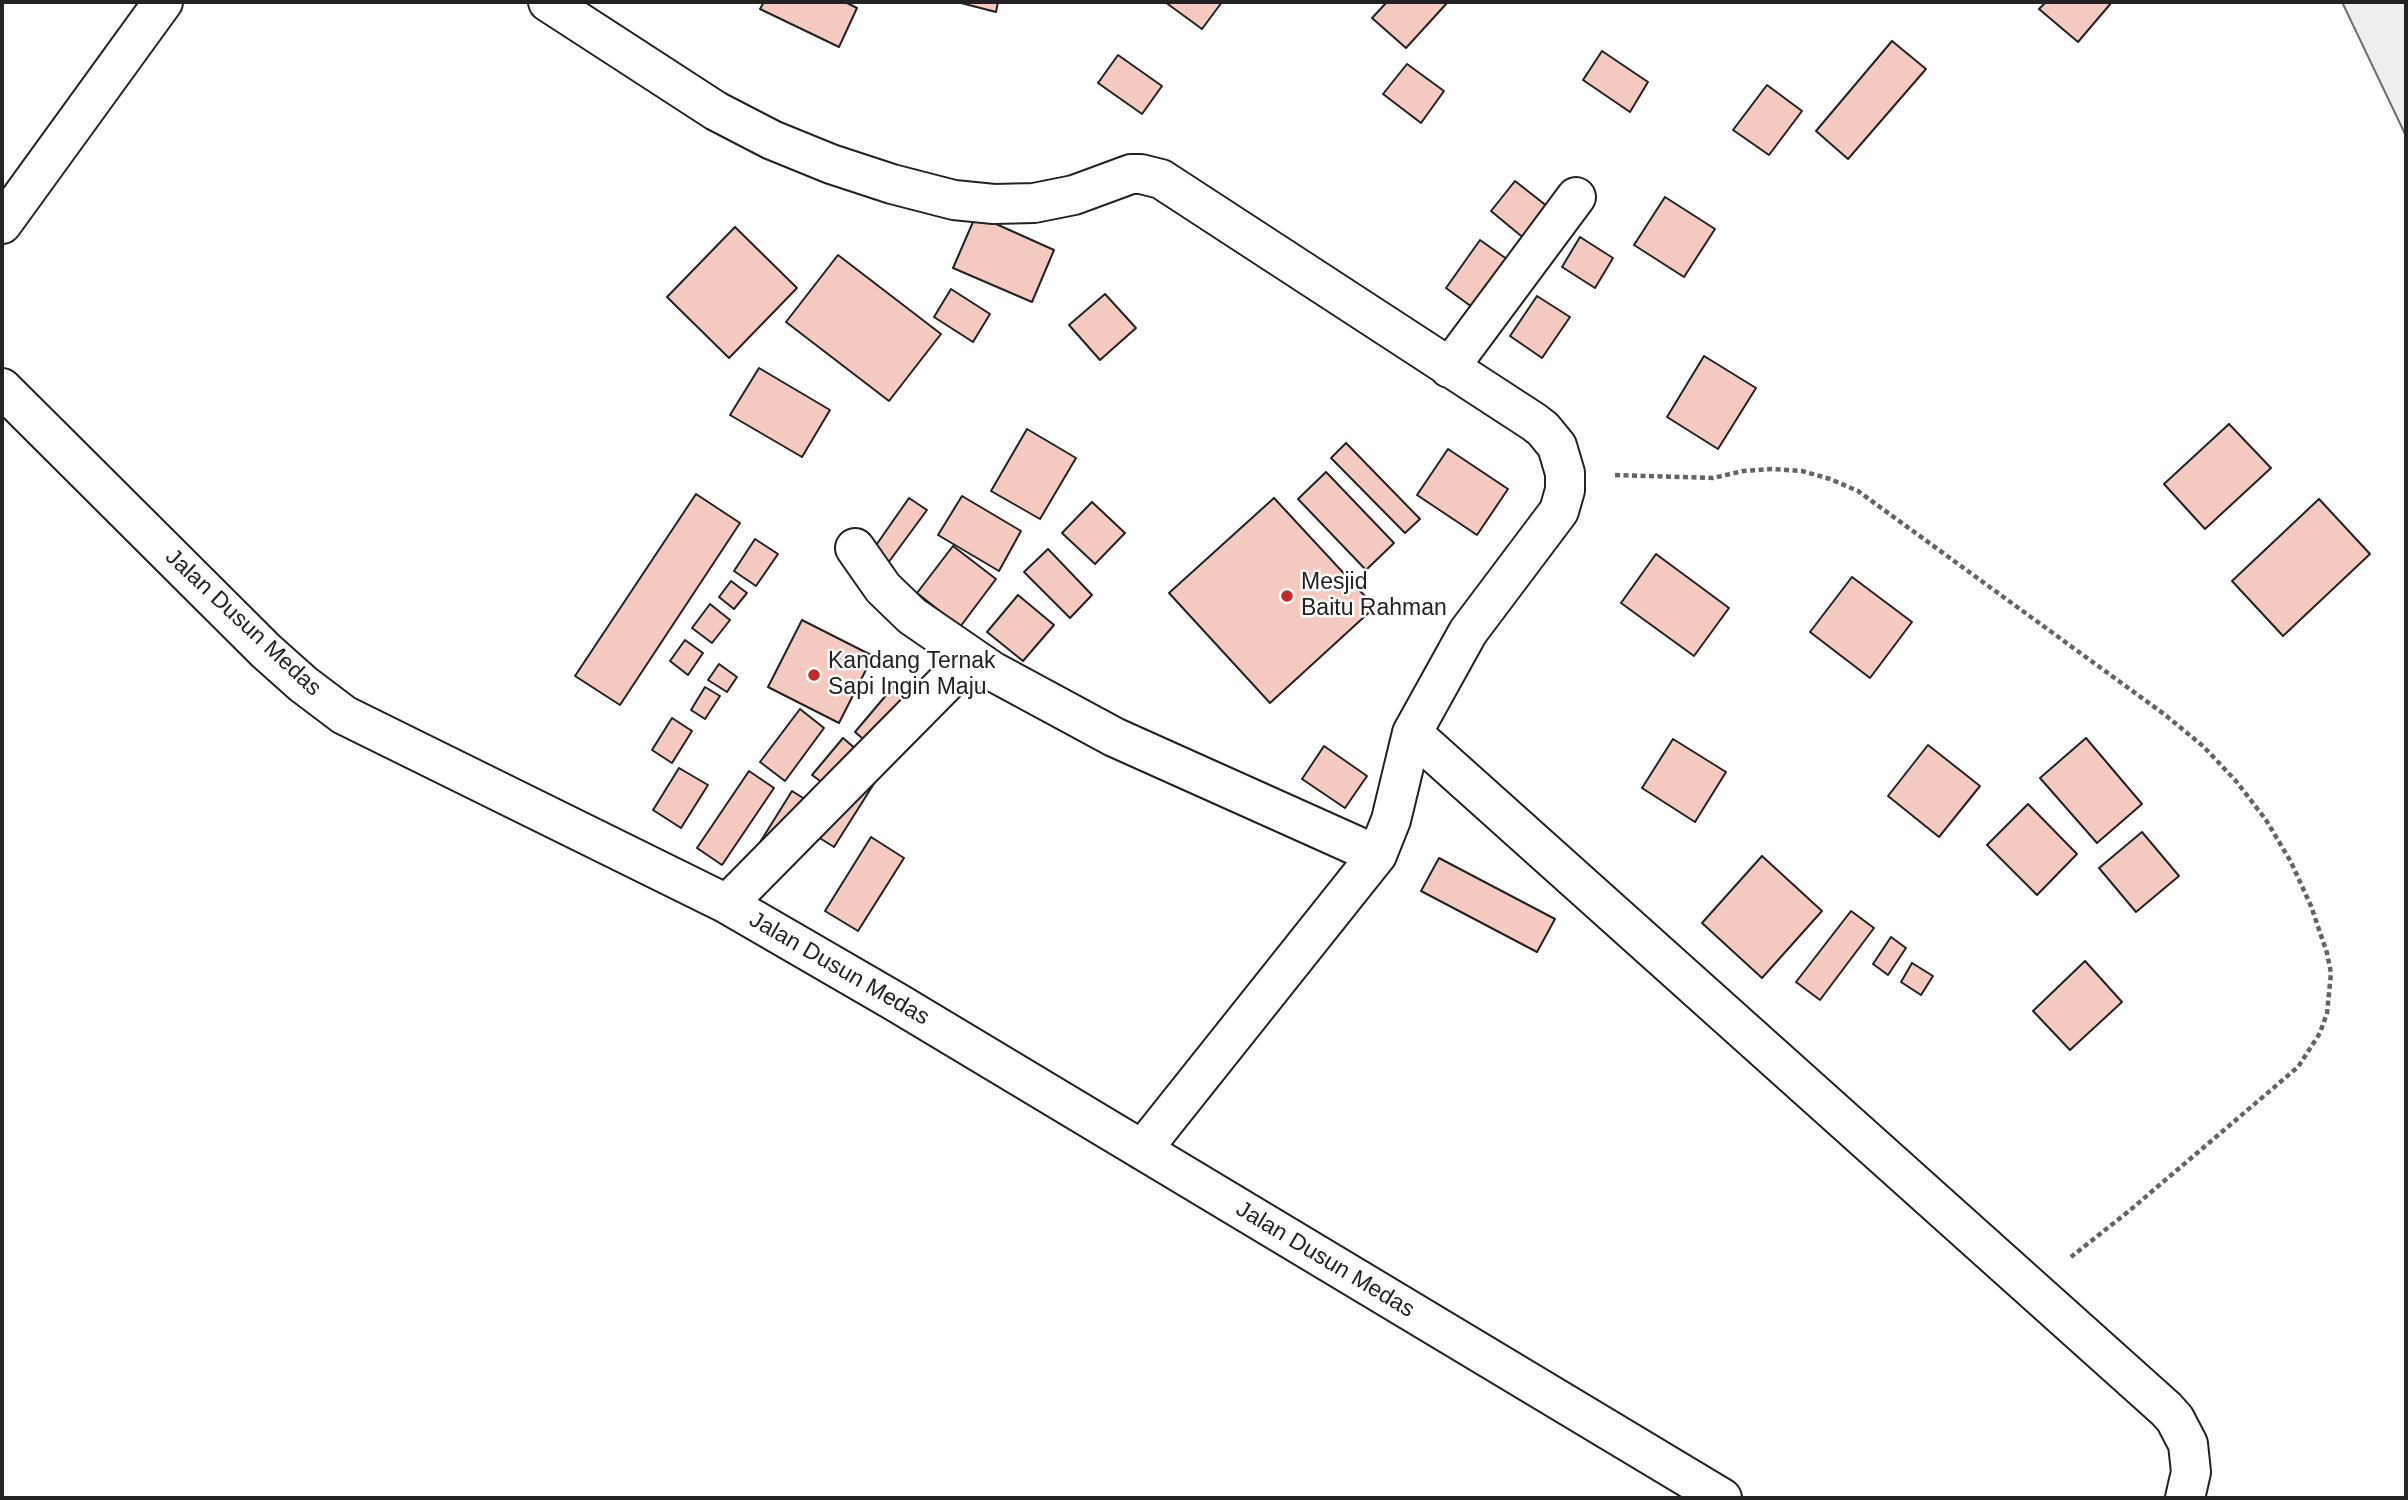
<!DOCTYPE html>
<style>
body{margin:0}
#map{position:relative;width:2408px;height:1500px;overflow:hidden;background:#fff;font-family:Arial,sans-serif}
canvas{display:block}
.frame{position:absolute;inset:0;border:4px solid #222;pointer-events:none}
</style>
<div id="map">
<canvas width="2408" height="1500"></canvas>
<div class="frame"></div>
</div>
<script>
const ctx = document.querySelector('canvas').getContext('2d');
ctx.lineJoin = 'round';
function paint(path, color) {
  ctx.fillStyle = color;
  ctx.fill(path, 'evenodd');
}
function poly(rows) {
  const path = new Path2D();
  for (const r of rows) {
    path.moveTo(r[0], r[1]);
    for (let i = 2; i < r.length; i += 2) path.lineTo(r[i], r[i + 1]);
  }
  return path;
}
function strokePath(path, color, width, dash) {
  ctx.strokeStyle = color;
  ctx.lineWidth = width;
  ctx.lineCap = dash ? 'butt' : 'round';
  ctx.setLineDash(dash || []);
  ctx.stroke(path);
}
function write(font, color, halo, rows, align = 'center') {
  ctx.font = font + ' Arial,sans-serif';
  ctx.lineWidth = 5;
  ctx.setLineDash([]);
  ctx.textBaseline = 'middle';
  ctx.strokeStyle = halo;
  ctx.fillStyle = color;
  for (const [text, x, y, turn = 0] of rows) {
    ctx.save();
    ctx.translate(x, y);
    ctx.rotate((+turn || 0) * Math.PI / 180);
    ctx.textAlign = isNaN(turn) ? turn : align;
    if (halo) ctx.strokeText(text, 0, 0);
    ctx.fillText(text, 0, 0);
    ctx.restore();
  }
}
const green = poly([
 [2342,2,2406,2,2406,136,2342,2]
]);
paint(green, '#eee');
strokePath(green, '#6f6f6f', 2);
const building = poly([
 [764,2,845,2,857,8,839,47,760,9,764,2],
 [957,2,998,2,996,12,957,2],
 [1165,2,1222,2,1202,29,1165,2],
 [1387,2,1445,2,1447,3,1406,48,1372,18,1387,2],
 [2046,2,2112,2,2078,42,2039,9,2046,2],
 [1892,41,1926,69,1848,159,1816,131,1892,41],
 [1602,51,1648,82,1630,112,1583,80,1602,51],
 [1118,55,1162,86,1142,114,1098,83,1118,55],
 [1407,64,1444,91,1421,123,1383,94,1407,64],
 [1767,85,1802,111,1769,155,1733,130,1767,85],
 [1515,181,1557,214,1532,245,1491,211,1515,181],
 [1665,197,1715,229,1684,277,1634,245,1665,197],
 [976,215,1054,250,1032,302,953,268,976,215],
 [735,227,797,288,729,358,667,297,735,227],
 [1580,237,1613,258,1595,288,1562,267,1580,237],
 [1480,240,1511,262,1476,310,1446,288,1480,240],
 [838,255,941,334,889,401,786,322,838,255],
 [951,289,990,314,973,342,934,317,951,289],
 [1105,294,1136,328,1100,360,1069,325,1105,294],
 [1537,296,1570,317,1542,358,1510,336,1537,296],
 [1704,356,1756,388,1718,449,1667,417,1704,356],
 [759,368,830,410,802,457,730,415,759,368],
 [2229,424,2271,468,2205,529,2164,484,2229,424],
 [1027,429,1076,458,1040,519,991,491,1027,429],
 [1346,443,1420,519,1405,533,1331,458,1346,443],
 [1448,449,1508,489,1477,535,1417,495,1448,449],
 [1326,472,1394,543,1366,570,1298,499,1326,472],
 [696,494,740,523,620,705,575,676,696,494],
 [962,496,1021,531,999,571,938,535,962,496],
 [909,498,927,510,888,563,872,551,909,498],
 [1274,498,1375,607,1270,703,1169,593,1274,498],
 [2319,499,2370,554,2283,636,2232,581,2319,499],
 [1092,502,1125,533,1095,564,1062,533,1092,502],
 [755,539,778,554,756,586,734,571,755,539],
 [953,546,996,579,960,627,917,593,953,546],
 [1048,549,1092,595,1070,618,1024,572,1048,549],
 [1656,554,1729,608,1694,656,1621,603,1656,554],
 [1852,577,1912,622,1870,678,1810,632,1852,577],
 [731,581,747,593,734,609,719,597,731,581],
 [1018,595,1054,625,1023,661,987,632,1018,595],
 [710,604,730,620,712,643,692,628,710,604],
 [802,620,873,656,839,723,768,687,802,620],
 [685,640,703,653,688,675,670,661,685,640],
 [719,664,737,677,727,692,708,680,719,664],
 [705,687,720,696,705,719,691,710,705,687],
 [893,687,920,709,882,755,855,732,893,687],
 [800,709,824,728,785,781,760,762,800,709],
 [672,718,692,731,672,763,652,750,672,718],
 [843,738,857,750,827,786,812,775,843,738],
 [2086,738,2142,804,2097,843,2040,778,2086,738],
 [1673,739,1726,772,1695,822,1642,788,1673,739],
 [1928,745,1980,786,1939,837,1888,796,1928,745],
 [1324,746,1367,776,1345,808,1302,779,1324,746],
 [679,768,708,785,681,828,653,810,679,768],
 [749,771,774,788,722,865,697,848,749,771],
 [858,772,875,782,834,847,818,837,858,772],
 [792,791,811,803,752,855,792,791],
 [2028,804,2077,854,2037,895,1987,845,2028,804],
 [2142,832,2179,876,2136,912,2099,868,2142,832],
 [871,837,904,858,858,931,825,911,871,837],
 [1762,856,1822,911,1762,978,1702,923,1762,856],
 [1439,858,1555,919,1537,952,1421,891,1439,858],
 [1851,911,1874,928,1820,1000,1796,982,1851,911],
 [1891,937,1906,948,1888,975,1873,964,1891,937],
 [2085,961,2122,1002,2070,1050,2033,1011,2085,961],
 [1912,963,1933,976,1921,995,1901,982,1912,963]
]);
paint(building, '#f3c9c0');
strokePath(building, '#222', 2);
const street = poly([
 [548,2,716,111,772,140,831,164,892,184,954,200,994,204,1034,203,1074,195,1131,174,1141,174,1161,179,1534,422,1543,429,1557,446,1565,473,1565,490,1559,511,1468,632,1412,733,1391,820,1377,855,1142,1150],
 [2,224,163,2],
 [1449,368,1576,197],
 [2,388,266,651,303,684,344,715,727,904,896,1002,1722,1498],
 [855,548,883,588,912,616,992,671,1114,737,1377,855],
 [1412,733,2166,1409,2175,1419,2188,1444,2191,1472,2185,1498],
 [727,904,971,657]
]);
strokePath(street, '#222', 42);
strokePath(poly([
 [1615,475,1713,478,1743,471,1772,469,1802,471,1830,479,1858,491,2164,714,2203,746,2236,781,2266,820,2291,862,2311,906,2327,953,2331,973,2327,1013,2320,1033,2298,1067,2129,1211,2071,1257]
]), '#646464', 4.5, [5, 3.5]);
strokePath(street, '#fff', 38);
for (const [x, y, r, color] of [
 [1287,596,7,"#c62828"],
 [814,675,7,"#c62828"]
]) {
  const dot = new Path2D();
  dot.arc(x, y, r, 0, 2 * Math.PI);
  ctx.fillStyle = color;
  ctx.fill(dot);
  strokePath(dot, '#fff', 2.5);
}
write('23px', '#222', '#fff', [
 ["Mesjid",1301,583],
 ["Baitu Rahman",1301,609],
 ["Kandang Ternak",828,662],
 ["Sapi Ingin Maju",828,688]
], 'left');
write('23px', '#222', '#fff', [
 ["Jalan Dusun Medas",243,623,43],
 ["Jalan Dusun Medas",839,969,30],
 ["Jalan Dusun Medas",1325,1260,31]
]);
</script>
